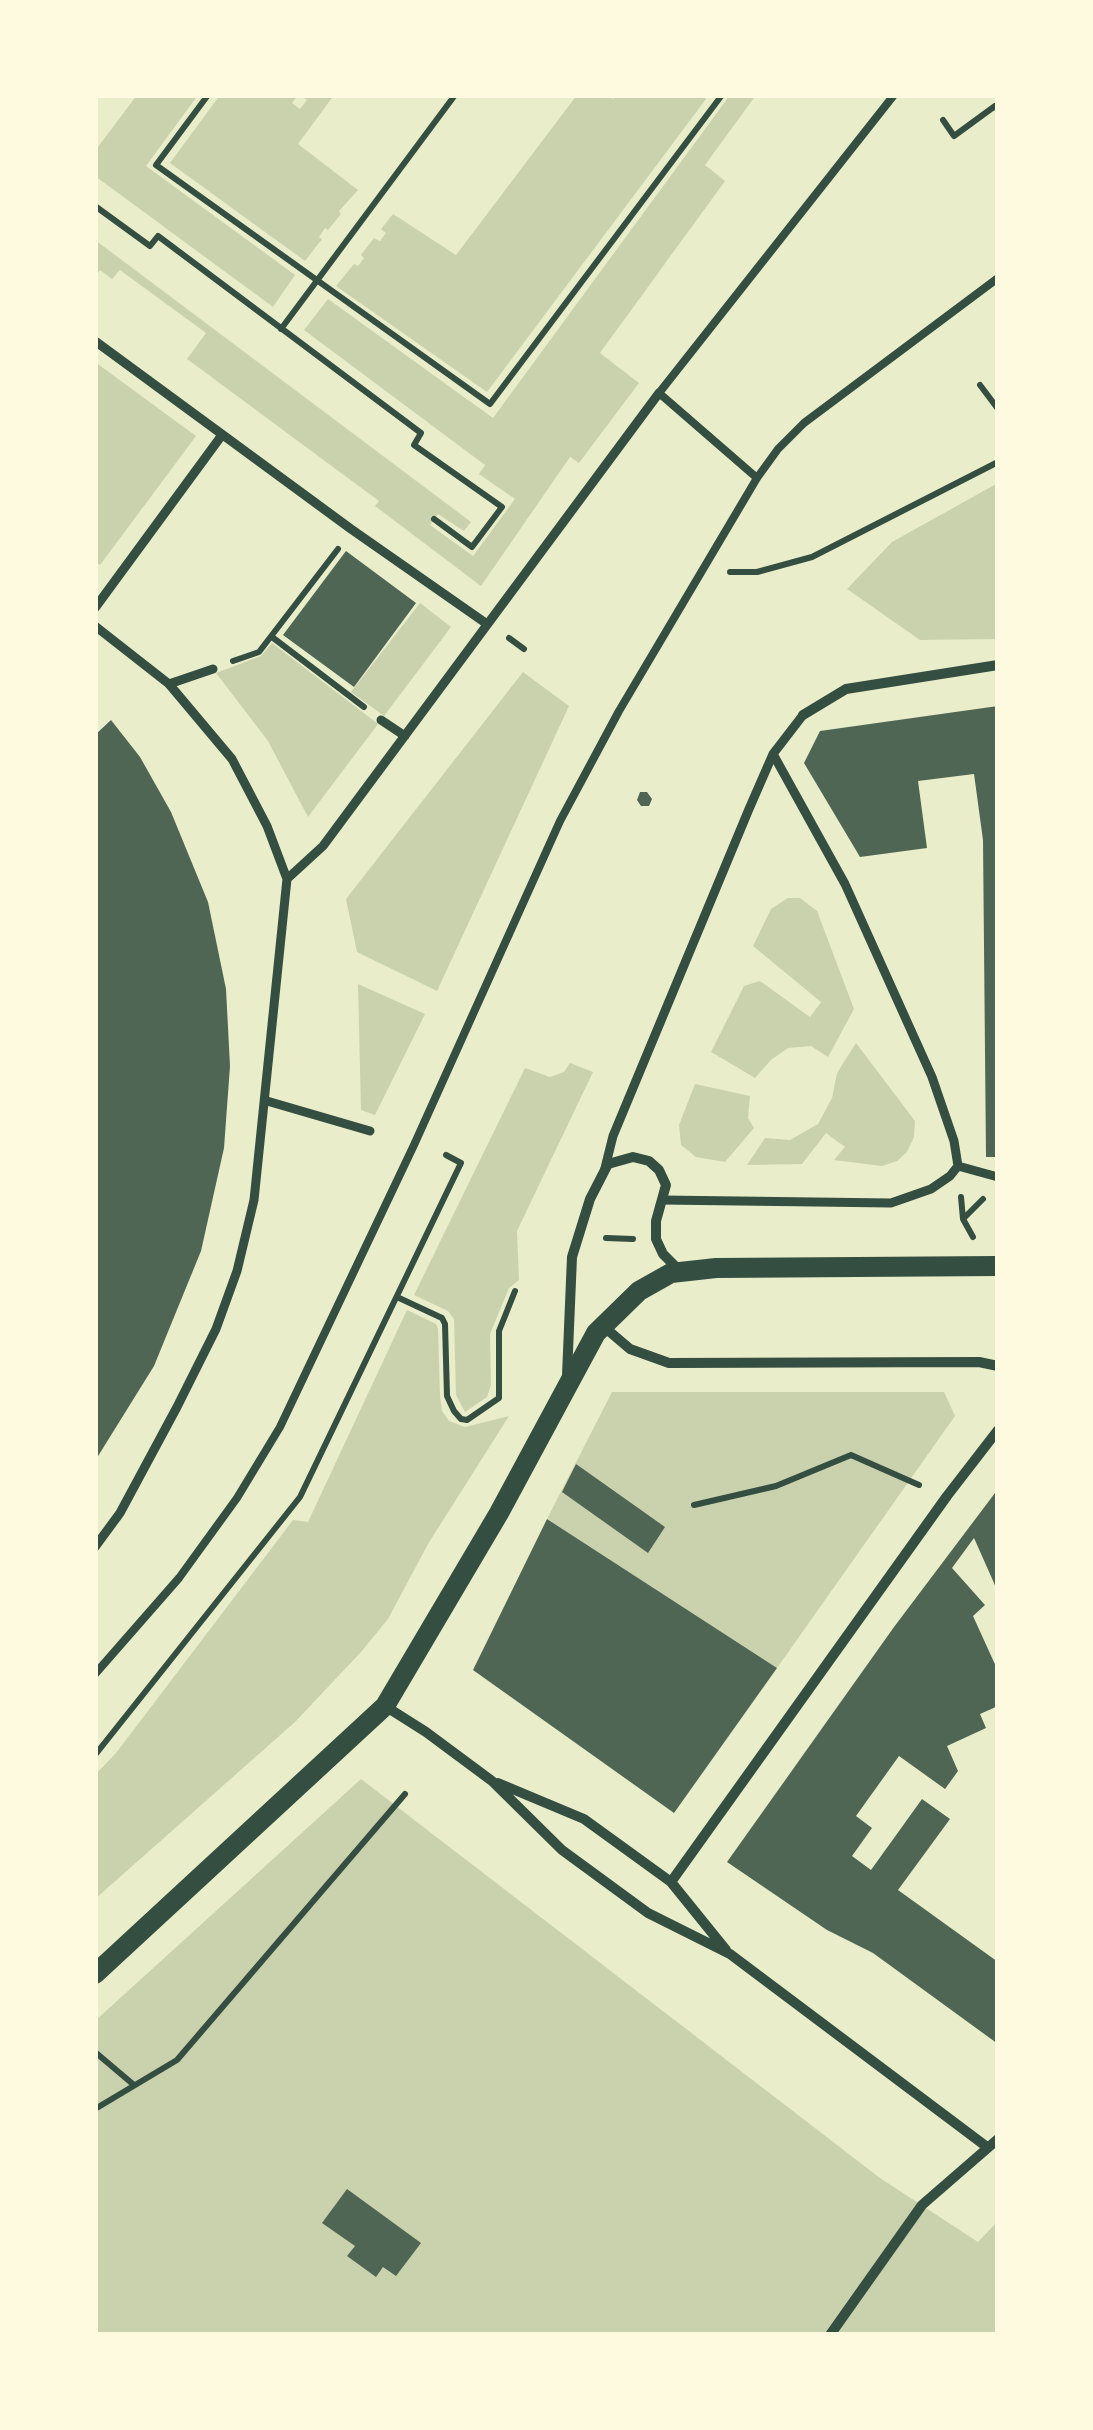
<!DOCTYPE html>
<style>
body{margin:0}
#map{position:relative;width:1093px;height:2430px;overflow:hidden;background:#e9edc9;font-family:"PT Sans",sans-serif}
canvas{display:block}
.frame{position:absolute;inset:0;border:98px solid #fefae0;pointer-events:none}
</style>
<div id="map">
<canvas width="1093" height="2430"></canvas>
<div class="frame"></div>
</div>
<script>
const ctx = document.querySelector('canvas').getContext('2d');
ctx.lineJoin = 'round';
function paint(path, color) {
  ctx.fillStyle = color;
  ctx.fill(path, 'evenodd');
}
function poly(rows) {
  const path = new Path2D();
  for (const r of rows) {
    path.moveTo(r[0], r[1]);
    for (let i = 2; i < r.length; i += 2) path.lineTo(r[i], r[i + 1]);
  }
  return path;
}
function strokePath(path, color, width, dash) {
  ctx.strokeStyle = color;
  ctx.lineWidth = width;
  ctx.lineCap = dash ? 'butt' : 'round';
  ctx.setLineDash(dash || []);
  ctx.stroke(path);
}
paint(poly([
 [137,95,198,95,146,166,295,275,273,307,95,176,95,151],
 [220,95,298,95,292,103,300,109,307,100,300,95,334,95,298,144,358,190,339,211,341,214,328,230,325,228,319,237,322,239,305,261,170,163],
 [577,95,608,95,613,99,616,95,702,95,706,99,487,392,336,286,354,264,358,266,364,258,361,255,374,238,380,241,386,233,381,229,393,214,456,255],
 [730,95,756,95,705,165,725,181,600,353,639,383,579,463,570,457,481,586,375,506,379,501,187,359,206,333,120,270,112,279,100,270,95,276,95,240,471,522,464,531,438,514,430,525,473,556,515,499,479,474,485,465,304,330,328,299,493,418],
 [95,362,196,436,100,565,95,562],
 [998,483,998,639,920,640,847,589,892,542],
 [420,603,451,627,384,716,351,692],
 [272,643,378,724,308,817,268,741,216,673,261,656],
 [523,672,569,706,437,991,357,952,346,899],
 [788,898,800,898,817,911,854,1009,828,1057,811,1046,788,1048,771,1060,755,1078,711,1052,744,986,760,981,810,1017,821,1002,753,946,771,909],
 [358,984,425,1014,375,1115,361,1110],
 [856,1043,915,1121,914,1137,907,1152,897,1161,882,1166,834,1160,845,1147,826,1133,802,1164,747,1165,765,1138,790,1140,818,1124,832,1098,837,1073],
 [570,1063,593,1072,517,1231,519,1280,509,1288,490,1334,491,1385,487,1397,465,1412,456,1395,454,1319,448,1311,414,1295,525,1068,550,1077,564,1072],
 [695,1084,750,1096,748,1118,754,1128,725,1162,696,1157,681,1145,679,1125],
 [407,1310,436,1324,438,1329,440,1396,442,1411,449,1421,465,1427,509,1416,428,1544,388,1619,361,1652,295,1722,95,1899,95,1775,116,1753,293,1520,308,1522],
 [612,1392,944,1392,955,1416,777,1668,547,1519],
 [361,1779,880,2178,978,2242,998,2221,998,2335,95,2335,95,2021]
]), '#cad2ad');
paint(poly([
 [346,551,416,603,354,687,283,635],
 [998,706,998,1157,986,1157,983,840,974,774,918,781,927,848,860,857,804,763,820,731],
 [111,720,140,757,171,812,208,902,226,989,230,1066,224,1148,201,1251,154,1366,95,1461,95,735],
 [640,792,647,792,652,799,649,806,641,806,637,800],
 [576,1464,665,1527,648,1553,562,1492],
 [998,1489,998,1592,974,1538,952,1568,985,1605,973,1616,998,1671,998,1706,980,1714,986,1728,947,1746,958,1771,945,1789,899,1756,856,1816,872,1828,852,1856,871,1870,922,1799,950,1819,898,1890,998,1962,998,2044,873,1953,827,1930,727,1862,894,1627],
 [547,1519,777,1668,674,1813,473,1670],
 [347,2189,421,2243,396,2276,383,2267,376,2277,347,2256,355,2246,322,2223]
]), '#4f6655');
strokePath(poly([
 [208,95,156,165,490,404,722,95],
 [943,120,954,136,995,106,998,110],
 [95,206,150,246,158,236,421,433,414,445,502,507,472,547,434,519],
 [281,329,455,95],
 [980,385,998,409],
 [730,572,757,572,812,557,998,462],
 [272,637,364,707],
 [509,638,524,649],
 [233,661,259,652,338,549],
 [961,1197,963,1219,973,1237],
 [964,1218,983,1199],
 [606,1238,633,1239],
 [397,1297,442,1318,445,1324,447,1396,454,1411,461,1419,467,1420,499,1398,499,1331,515,1291],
 [694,1505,776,1486,851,1455,919,1485],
 [95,1755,300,1497,461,1163,446,1155],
 [95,2052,134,2085],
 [95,2109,177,2060,405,1794]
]), '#344e41', 6);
strokePath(poly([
 [757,478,659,393,894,95],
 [95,1674,179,1578,237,1498,280,1427,414,1145,560,821,619,711,757,478,778,449,804,423,998,278]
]), '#344e41', 8);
strokePath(poly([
 [95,341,351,529,487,624],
 [95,608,222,435],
 [95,626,169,684,232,759,267,826,287,879,254,1200,237,1271,216,1329,177,1407,120,1513,95,1547],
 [169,684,213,669],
 [381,720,405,736],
 [287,879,323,846,659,393],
 [267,1101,370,1131],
 [958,1166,998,1177],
 [605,1168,613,1136,749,809,773,754,803,715],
 [662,1200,891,1203,931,1189,950,1176,958,1166,954,1141,932,1077,845,884,773,754]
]), '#344e41', 9);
strokePath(poly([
 [803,715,846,689,998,665],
 [603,1326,630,1349,669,1363,979,1362,998,1366],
 [567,1375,572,1257,590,1199,608,1164,633,1157,649,1161,659,1170,666,1185,656,1221,656,1239,663,1254,680,1271],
 [385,1706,426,1732,492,1781,562,1850,648,1913,730,1954,987,2147],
 [498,1783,584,1819,671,1882,726,1950],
 [671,1882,947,1496,998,1430],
 [830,2335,922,2205,998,2139]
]), '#344e41', 10);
strokePath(poly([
 [95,1974,385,1706,499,1513,596,1333,639,1291,671,1273,716,1268,998,1266]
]), '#344e41', 20);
</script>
